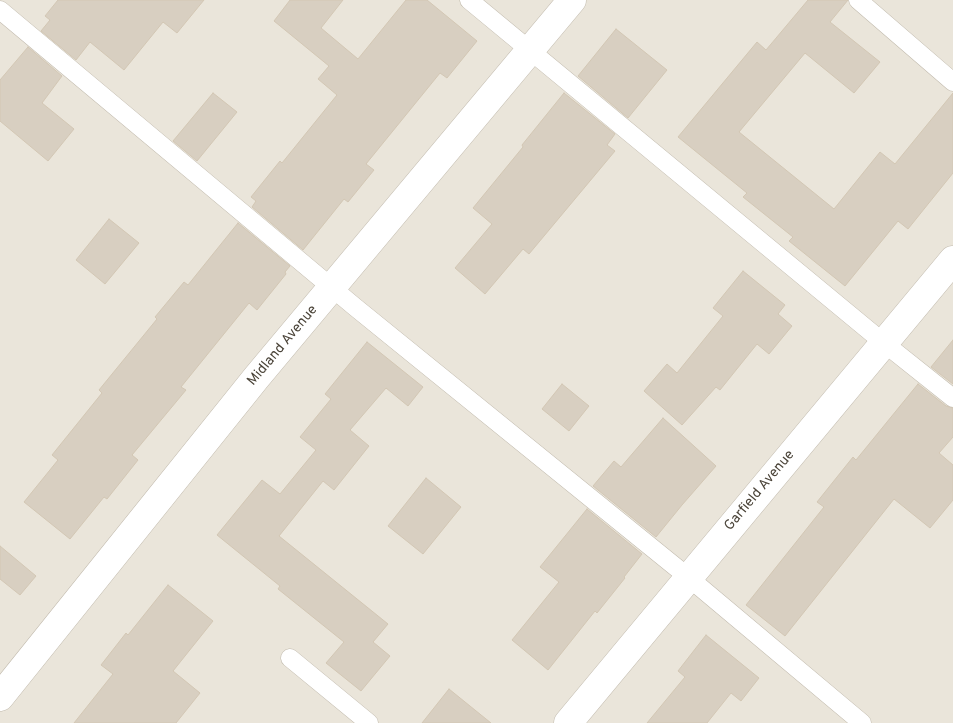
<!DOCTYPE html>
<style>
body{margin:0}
canvas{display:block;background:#f6f3ec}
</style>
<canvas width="953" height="723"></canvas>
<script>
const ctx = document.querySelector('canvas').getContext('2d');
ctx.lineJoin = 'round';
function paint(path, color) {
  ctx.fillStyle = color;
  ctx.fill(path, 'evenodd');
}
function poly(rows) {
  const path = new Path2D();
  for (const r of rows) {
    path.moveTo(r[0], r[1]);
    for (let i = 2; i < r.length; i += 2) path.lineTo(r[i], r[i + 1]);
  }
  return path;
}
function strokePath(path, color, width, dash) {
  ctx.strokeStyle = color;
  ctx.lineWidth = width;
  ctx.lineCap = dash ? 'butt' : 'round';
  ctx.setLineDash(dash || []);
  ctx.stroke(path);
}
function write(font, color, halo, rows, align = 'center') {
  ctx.font = font + ' Overpass,sans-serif';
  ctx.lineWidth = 4;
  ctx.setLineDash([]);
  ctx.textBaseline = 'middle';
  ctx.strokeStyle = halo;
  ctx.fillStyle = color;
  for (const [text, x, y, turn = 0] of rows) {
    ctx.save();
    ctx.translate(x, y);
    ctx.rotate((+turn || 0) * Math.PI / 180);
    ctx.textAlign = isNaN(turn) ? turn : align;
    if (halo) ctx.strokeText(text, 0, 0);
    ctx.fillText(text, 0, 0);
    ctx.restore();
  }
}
paint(poly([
 [0,0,953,0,953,723,0,723]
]), '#eae5da');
const building = poly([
 [58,0,204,0,177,33,163,22,124,70,90,42,76,60,41,31,50,20,45,16,58,0],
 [290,0,343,0,321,28,358,59,406,0,427,0,477,41,447,78,440,73,366,164,374,170,348,202,344,199,303,250,252,207,256,201,251,197,280,161,282,163,337,95,318,79,329,66,274,21,290,0],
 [808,0,848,0,830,22,880,62,854,93,805,53,739,132,834,209,880,152,895,164,953,93,953,173,908,229,898,221,845,286,789,241,793,237,743,197,747,193,678,137,757,42,766,50,808,0],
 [616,29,667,70,628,118,578,76,616,29],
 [28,47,62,76,42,103,74,129,48,161,0,121,0,80,28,47],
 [213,93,237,112,197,161,173,141,213,93],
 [564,93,615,134,607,145,615,151,529,254,523,249,485,294,455,268,492,224,473,208,523,147,522,145,564,93],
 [109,219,139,243,105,284,76,260,109,219],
 [238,223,290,266,285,272,286,274,257,310,249,303,181,387,186,390,132,455,138,460,107,499,104,497,70,539,24,502,58,460,52,455,102,393,99,390,157,319,155,317,184,282,188,285,238,223],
 [743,271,785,305,778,314,792,326,769,354,757,344,720,390,716,387,682,425,644,391,667,364,677,373,723,316,713,308,743,271],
 [953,340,953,384,931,367,953,340],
 [367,342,423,387,408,406,386,388,350,430,369,446,334,490,323,481,279,536,388,624,373,642,390,656,361,691,326,663,344,642,278,589,280,586,217,535,262,480,280,494,316,450,300,437,331,399,325,394,367,342],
 [562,384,589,406,569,431,542,409,562,384],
 [918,384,946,406,953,408,953,437,939,453,953,465,953,500,930,528,894,499,785,636,746,605,824,507,817,502,853,457,856,460,918,384],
 [663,418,716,466,682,505,656,537,593,486,614,461,621,467,663,418],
 [426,478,461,507,423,554,388,526,426,478],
 [587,509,642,554,624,577,625,578,597,613,595,611,548,670,512,640,559,582,540,567,587,509],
 [0,546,36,576,20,595,0,579,0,546],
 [168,585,213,621,173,671,200,693,176,723,74,723,113,674,101,665,126,633,128,635,168,585],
 [706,635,759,678,741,701,731,693,707,723,647,723,685,677,678,671,706,635],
 [449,689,491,723,422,723,449,689]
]);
paint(building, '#d8cfc1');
strokePath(building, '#d3c7b4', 1);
const lane = poly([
 [469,0,884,343,953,398],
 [858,0,953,82],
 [0,10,355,307,688,577,862,723],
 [290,658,369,723]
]);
const street = poly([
 [0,697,256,378,572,0],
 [568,723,953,260]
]);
strokePath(lane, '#c2bbae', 19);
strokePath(street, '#c2bbae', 29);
strokePath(lane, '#fff', 18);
strokePath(street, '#fff', 28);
write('14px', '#4b4439', '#fff', [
 ["Midland Avenue",283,346,-50],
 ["Garfield Avenue",760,491,-50]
]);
</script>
